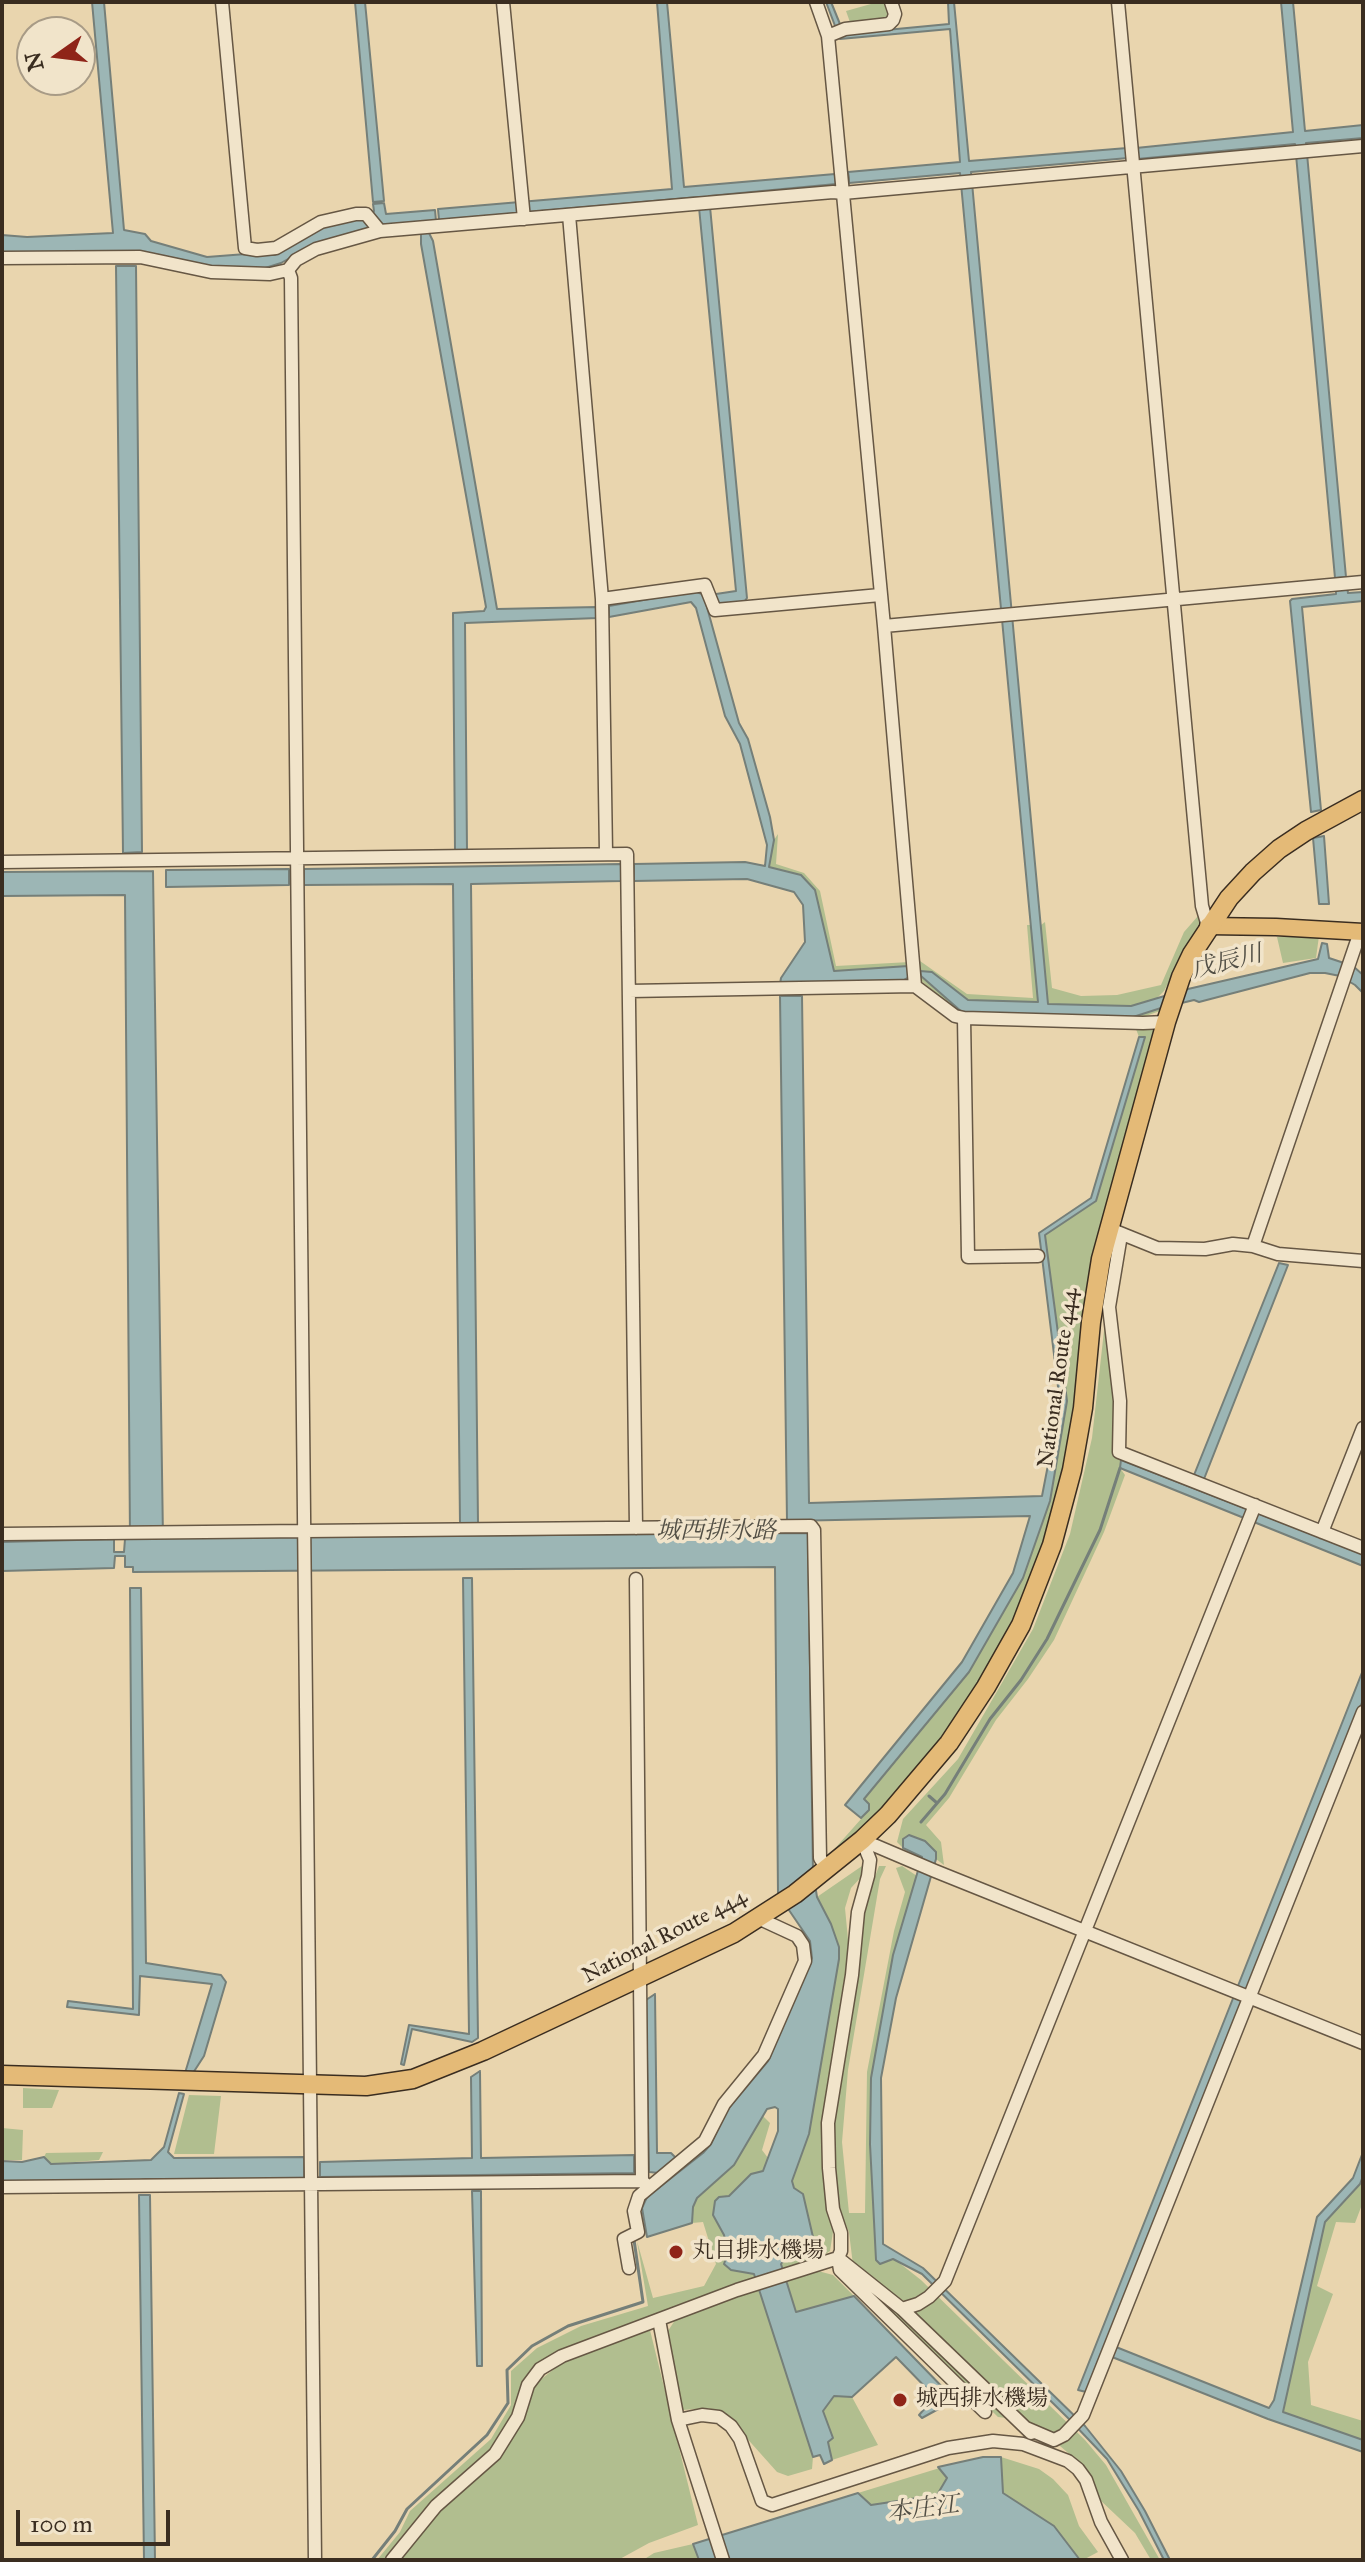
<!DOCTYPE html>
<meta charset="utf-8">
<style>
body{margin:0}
#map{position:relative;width:1365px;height:2562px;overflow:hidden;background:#e9d5ae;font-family:"IM FELL Great Primer",serif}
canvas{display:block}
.frame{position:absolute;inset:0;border:4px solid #3a2d20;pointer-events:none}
.north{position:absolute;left:16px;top:16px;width:80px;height:80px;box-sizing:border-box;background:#f1e4ca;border:2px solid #a89b86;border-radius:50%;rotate:256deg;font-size:22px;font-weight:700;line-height:32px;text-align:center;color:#3a2d20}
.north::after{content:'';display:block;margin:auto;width:28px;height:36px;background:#8f2418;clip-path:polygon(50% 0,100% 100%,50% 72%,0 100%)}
.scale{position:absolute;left:16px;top:2510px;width:154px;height:36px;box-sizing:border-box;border:4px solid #3a2d20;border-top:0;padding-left:10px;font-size:24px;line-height:28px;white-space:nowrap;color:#3a2d20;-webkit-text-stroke:6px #f1e4ca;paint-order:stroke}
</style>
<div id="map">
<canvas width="1365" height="2562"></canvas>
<div class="frame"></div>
<div class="north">N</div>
<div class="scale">100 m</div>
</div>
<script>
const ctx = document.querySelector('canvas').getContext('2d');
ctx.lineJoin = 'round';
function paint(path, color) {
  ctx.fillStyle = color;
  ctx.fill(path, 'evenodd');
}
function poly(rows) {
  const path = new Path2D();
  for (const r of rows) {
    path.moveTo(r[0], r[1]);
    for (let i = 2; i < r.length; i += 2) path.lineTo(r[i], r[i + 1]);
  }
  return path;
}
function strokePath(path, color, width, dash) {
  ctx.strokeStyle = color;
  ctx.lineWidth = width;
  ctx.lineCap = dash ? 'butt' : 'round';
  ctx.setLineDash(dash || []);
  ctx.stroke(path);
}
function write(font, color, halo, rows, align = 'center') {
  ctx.font = font + ' "IM FELL Great Primer","Noto Serif JP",serif';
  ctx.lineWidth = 7;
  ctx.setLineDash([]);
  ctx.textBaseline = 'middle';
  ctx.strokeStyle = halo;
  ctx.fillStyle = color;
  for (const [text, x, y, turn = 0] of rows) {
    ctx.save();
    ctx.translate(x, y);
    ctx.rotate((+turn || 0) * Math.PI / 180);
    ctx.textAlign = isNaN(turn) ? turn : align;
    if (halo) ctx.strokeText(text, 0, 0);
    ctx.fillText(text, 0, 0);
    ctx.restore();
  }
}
paint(poly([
 [878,2,888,2,889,21,851,25,846,11],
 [778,834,776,864,804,873,820,891,836,966,910,962,911,983,779,987,907,966,834,971,815,890,769,867,774,840],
 [1198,916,1200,922,1164,991,1157,998,1130,1006,1048,1004,1041,925,1045,922,1052,988,1081,996,1117,995,1161,985,1184,932],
 [1027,925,1031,925,1038,1002,968,1000,932,972,921,971,921,976,963,1013,1130,1018,1161,1008,1160,1011,1131,1021,961,1014,919,979,918,964,920,961,967,994,1033,998],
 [1319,936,1316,958,1283,963,1277,937],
 [1158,1027,1074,1415,1065,1472,1047,1540,1016,1618,975,1693,928,1757,878,1815,830,1854,869,1810,869,1804,864,1799,969,1672,1023,1578,1050,1501,1067,1401,1045,1235,1096,1201,1144,1037,1139,1037,1136,1029],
 [1106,1313,1115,1397,1114,1453,1121,1460,1120,1468,1125,1475,1104,1532,1054,1640,1028,1679,996,1720,949,1798,926,1825,941,1842,944,1865,936,1859,936,1852,903,1839,903,1848,897,1842,903,1819,958,1759,1033,1629,1070,1534,1092,1438],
 [862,1866,864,1874,851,1888,845,1908,849,1950,823,2110,824,2189,833,2232,830,2251,812,2263,783,2271,780,2264,796,2245,792,2181,809,2134,839,1959,831,1924,817,1897],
 [879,1866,886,1866,880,1879,848,2070,842,2142,849,2213,865,2213,867,2072,894,1931,905,1892,896,1868,902,1866,917,1876,893,1955,871,2078,880,2264,893,2258,921,2280,1085,2440,1106,2465,1160,2560,1151,2560,1135,2533,1099,2499,1087,2469,1060,2446,1056,2435,1028,2425,914,2312,932,2300,908,2303,895,2296,892,2304,1002,2410,1006,2418,998,2417,872,2293,873,2280,853,2265,849,2232,839,2211,834,2186,833,2133,858,1963,863,1908],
 [23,2088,59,2090,52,2108,23,2108],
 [189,2095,221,2096,214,2154,174,2154],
 [763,2116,770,2123,762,2150,768,2158,763,2171,751,2174,729,2196,719,2197,715,2201,713,2215,724,2235,728,2252,724,2264,731,2270,754,2274,755,2279,538,2365,516,2416,493,2451,387,2560,377,2560,400,2532,410,2511,491,2439,511,2405,511,2371,537,2348,581,2326,648,2306,637,2241,653,2298,704,2286,716,2264,703,2222,692,2223,693,2207,697,2198,734,2165],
 [2,2128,23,2130,22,2160,2,2160],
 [103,2152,99,2160,51,2164,44,2157,46,2153],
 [1363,2176,1363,2202,1355,2223,1336,2222,1317,2286,1333,2294,1308,2362,1311,2405,1363,2421,1363,2440,1283,2413,1325,2222,1360,2184],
 [818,2271,833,2275,854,2296,796,2312,786,2280],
 [759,2289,813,2457,812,2469,788,2476,777,2472,727,2416,708,2408,683,2410,666,2334,677,2317],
 [650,2330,698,2525,649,2543,618,2560,398,2560,437,2511,496,2459,534,2385,564,2361],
 [835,2395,852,2397,878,2445,832,2460,823,2411],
 [983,2457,1001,2457,1039,2469,1053,2479,1068,2495,1079,2526,1098,2552,1083,2560,1064,2560,997,2507],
 [956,2463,961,2504,856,2505,858,2493],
 [828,2503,728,2560,643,2560,654,2553,693,2544]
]), '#b1be8f');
const water = poly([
 [92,2,104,2,124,230,145,234,151,241,207,257,246,254,275,255,326,223,372,215,374,211,373,204,384,203,386,214,435,210,436,221,384,225,376,221,368,228,315,244,281,263,262,269,212,269,137,252,2,254,2,235,27,237,113,233,92,2],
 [355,2,365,2,384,201,373,202,355,2],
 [657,2,667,2,684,187,835,174,836,184,709,196,747,598,744,602,719,605,716,599,716,594,736,591,698,197,439,220,438,209,672,189,657,2],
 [826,2,831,2,844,34,949,24,948,2,954,2,969,161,1127,148,1128,158,971,172,1048,1004,1131,1006,1188,989,1318,959,1322,943,1327,944,1329,958,1353,966,1363,975,1363,993,1355,985,1340,976,1325,973,1310,973,1199,1002,1194,1000,1161,1008,1130,1018,963,1013,921,976,920,971,932,972,968,1000,1038,1002,960,173,849,183,849,178,848,172,960,162,950,29,840,39,826,2],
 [1281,2,1293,2,1305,131,1363,125,1363,138,1306,143,1346,577,1335,578,1295,144,1137,159,1136,148,1293,132,1281,2],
 [428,231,433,241,497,609,598,607,598,618,465,623,467,851,455,851,453,613,484,611,486,607,421,244,421,232,428,231],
 [116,266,136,266,142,852,123,853,116,266],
 [1347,587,1348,593,1363,592,1363,601,1302,607,1321,810,1311,812,1290,601,1292,599,1336,594,1336,588,1347,587],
 [694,591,702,594,705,600,739,723,748,739,770,817,774,840,769,867,801,875,815,890,834,971,908,966,909,977,902,981,780,984,781,978,805,942,803,905,794,892,747,879,634,881,634,864,745,862,765,866,767,845,740,744,725,716,696,608,691,602,609,617,609,606,694,591],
 [1324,836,1329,904,1319,904,1313,838,1324,836],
 [622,864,622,881,471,884,478,1523,460,1523,453,884,304,885,304,869,622,864],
 [289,869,289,885,166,887,166,870,289,869],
 [153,871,163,1538,808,1533,813,1872,817,1897,831,1924,839,1947,839,1959,809,2134,792,2181,794,2188,803,2194,813,2237,796,2245,781,2264,796,2312,854,2296,952,2397,942,2407,922,2418,919,2415,935,2397,896,2357,852,2397,834,2396,823,2411,833,2438,828,2442,832,2460,824,2464,820,2455,813,2457,754,2274,731,2270,724,2264,728,2252,724,2235,713,2215,715,2201,719,2197,729,2196,751,2174,763,2171,778,2131,778,2109,775,2107,767,2109,734,2165,697,2198,693,2207,692,2223,647,2237,642,2208,647,2197,703,2153,711,2144,727,2110,768,2061,812,1958,810,1941,778,1894,775,1567,133,1572,133,1567,125,1567,125,1556,115,1556,114,1568,2,1571,2,1542,114,1539,114,1552,124,1552,125,1539,130,1538,125,895,2,896,2,872,153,871],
 [780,996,802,996,809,1503,1042,1496,1060,1403,1039,1233,1091,1198,1139,1037,1145,1037,1096,1201,1045,1235,1067,1401,1050,1501,1023,1578,969,1672,864,1799,869,1804,869,1810,861,1818,845,1805,962,1662,1013,1573,1030,1516,787,1521,780,996],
 [1279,1263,1288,1265,1204,1479,1194,1475,1279,1263],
 [1121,1460,1363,1554,1363,1566,1120,1468,1121,1460],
 [463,1578,472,1578,478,2038,472,2042,412,2029,404,2065,401,2064,409,2025,469,2034,463,1578],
 [130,1588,141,1588,146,1963,221,1975,226,1982,204,2056,193,2073,185,2073,212,1984,140,1976,139,2015,67,2007,68,2001,133,2009,130,1588],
 [1363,1670,1363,1700,1106,2343,1269,2408,1274,2400,1317,2217,1353,2178,1363,2152,1363,2176,1360,2184,1325,2222,1283,2412,1363,2440,1363,2452,1268,2419,1102,2353,1086,2392,1078,2390,1363,1670],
 [909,1835,925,1841,936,1852,936,1859,896,1998,881,2078,883,2244,923,2268,1085,2426,1121,2471,1145,2511,1170,2560,1164,2560,1139,2511,1107,2459,1070,2420,922,2274,893,2259,880,2264,876,2260,870,2144,871,2078,893,1955,922,1857,903,1848,903,1839,909,1835],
 [655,1994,657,2153,671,2153,676,2158,659,2173,649,2172,646,2000,655,1994],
 [480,2071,481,2158,634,2155,634,2173,320,2177,320,2162,472,2158,471,2077,480,2071],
 [179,2093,184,2094,168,2152,174,2158,304,2157,304,2179,145,2179,135,2181,2,2182,2,2161,22,2162,44,2157,51,2164,151,2160,164,2147,179,2093],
 [472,2191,481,2191,482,2366,477,2366,472,2191],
 [139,2195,150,2195,155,2560,144,2560,139,2195],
 [983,2457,1001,2457,1003,2493,1054,2526,1080,2560,699,2560,693,2544,858,2493,871,2505,937,2495,947,2478,938,2467,983,2457]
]);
paint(water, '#9cb6b5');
strokePath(water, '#757f79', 2);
strokePath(poly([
 [929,1796,937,1803],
 [921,1822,945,1794,990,1719,1021,1680,1047,1639,1100,1530,1120,1468],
 [372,2560,395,2531,407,2509,487,2435,508,2403,507,2370,532,2346,568,2326,643,2302,634,2240]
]), '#757f79', 3);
const minor = poly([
 [222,2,245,248,257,250,276,248,321,222,356,214,366,214,380,231],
 [503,2,524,219],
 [816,2,828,36,884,626,915,986],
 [1118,2,1202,906,1208,926],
 [828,36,845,29,889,24,893,20,895,14,891,2],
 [569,215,602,599,606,853],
 [2,258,140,257,211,272,270,274,288,270,296,260,316,249,380,231,833,192,843,193,1363,146],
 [288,270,291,278,315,2560],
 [602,599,705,585,715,610,880,595],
 [884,626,1363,582],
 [2,862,627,854,636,1528],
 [629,991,915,986,955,1016,964,1018,1143,1023,1166,1022],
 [964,1018,968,1257,1038,1256],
 [1115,1231,1157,1248,1205,1249,1233,1244,1253,1246,1278,1254,1363,1261],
 [1121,1235,1109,1307,1120,1401,1119,1452,1363,1548],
 [1253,1246,1360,932],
 [1322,1532,1363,1428],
 [2,1534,811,1526,814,1530,820,1858,827,1869],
 [636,1579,642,2181],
 [862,1840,870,1860,868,1876,858,1912,852,1975,828,2123,829,2168,833,2209,841,2233,841,2251,838,2258,840,2270,985,2412],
 [862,1840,935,1871,1363,2043],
 [2,2187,642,2181,648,2186],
 [838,2258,902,2309,1031,2433],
 [629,2268,624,2239,638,2232,634,2211,639,2196,705,2141,724,2104,764,2055,805,1961,803,1945,797,1936,758,1918],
 [902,2309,918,2304,929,2297,945,2281,1255,1505],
 [659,2320,678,2420,723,2560],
 [678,2420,702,2415,719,2417,731,2426,740,2439,762,2501,772,2505,948,2448,993,2441,1023,2444,1068,2461,1078,2469,1086,2480,1101,2522,1122,2560],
 [1026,2428,1054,2440,1064,2435,1083,2415,1363,1712],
 [392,2560,436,2506,495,2454,518,2417,528,2385,540,2369,562,2356,737,2290,838,2258]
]);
const major = poly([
 [1208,926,1276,927,1363,932]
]);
const highway = poly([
 [2,2075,366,2086,413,2079,483,2051,734,1933,795,1894,862,1840,888,1815,949,1743,986,1687,1021,1625,1052,1545,1072,1470,1083,1408,1091,1322,1101,1259,1166,1022,1181,977,1192,954,1229,898,1253,872,1279,849,1306,831,1363,800]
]);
strokePath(minor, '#665744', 15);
strokePath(major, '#3a2d20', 19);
strokePath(highway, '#3a2d20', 21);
strokePath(minor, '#f1e4ca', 12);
strokePath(major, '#e4ba77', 16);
strokePath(highway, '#e4ba77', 18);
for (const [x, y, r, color] of [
 [676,2252,8,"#8f2418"],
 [900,2400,8,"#8f2418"]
]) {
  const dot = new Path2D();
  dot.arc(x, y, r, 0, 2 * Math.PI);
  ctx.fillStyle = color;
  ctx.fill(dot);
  strokePath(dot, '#f1e4ca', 3);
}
write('22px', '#3a2d20', '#f1e4ca', [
 ["National Route 444",1059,1378,-82],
 ["National Route 444",665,1937,-27]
]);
write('22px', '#3a2d20', '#f1e4ca', [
 ["丸目排水機場",692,2252],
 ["城西排水機場",916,2400]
], 'left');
write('italic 24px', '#524f45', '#f1e4ca', [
 ["戊辰川",1227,963,-14],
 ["城西排水路",716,1532],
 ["本庄江",923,2510,-7]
]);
</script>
